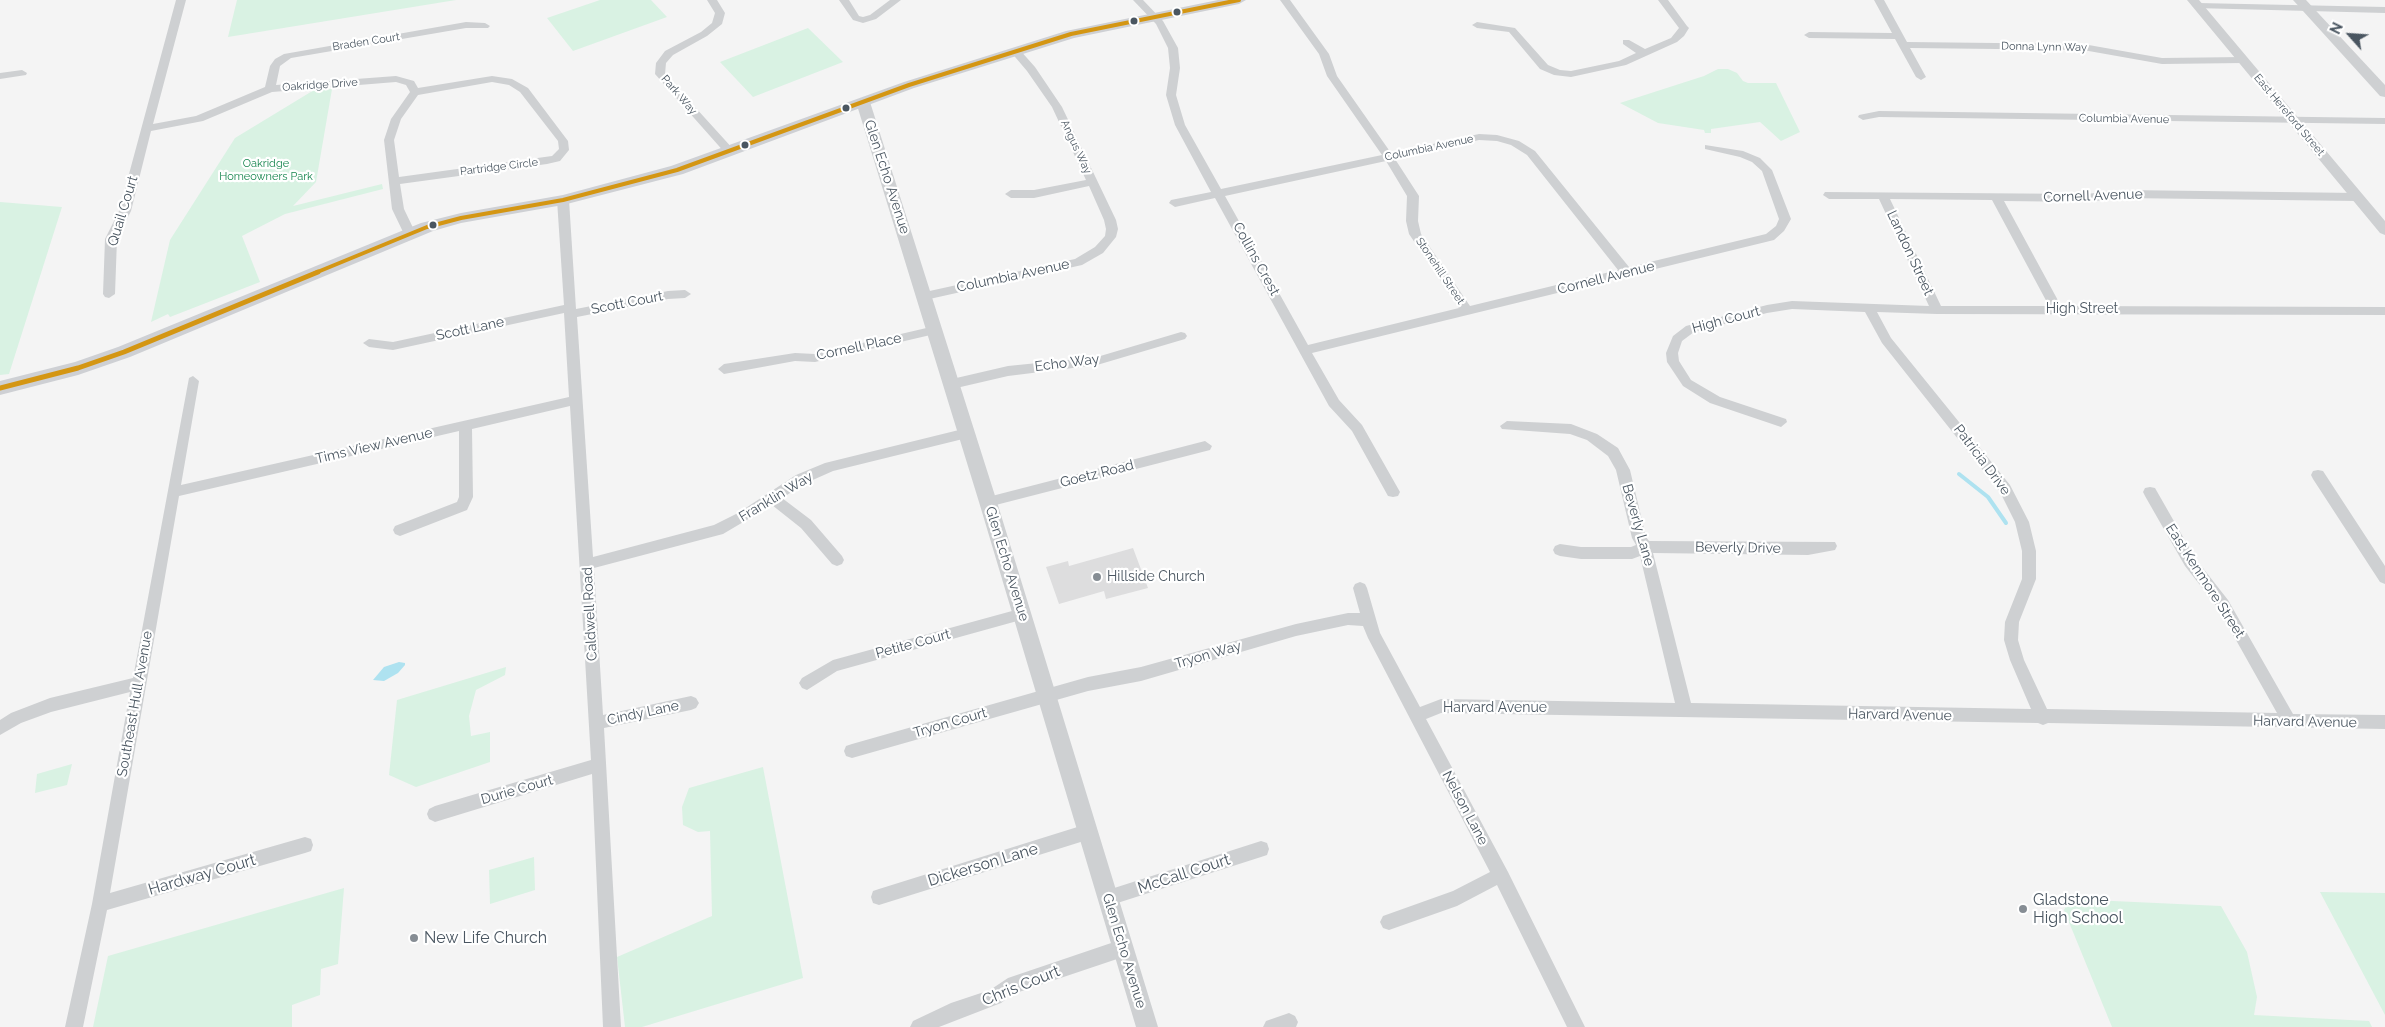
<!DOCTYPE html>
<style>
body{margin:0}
#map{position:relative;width:2385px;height:1027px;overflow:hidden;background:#f4f4f4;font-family:Raleway,sans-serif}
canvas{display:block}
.north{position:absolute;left:2325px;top:10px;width:50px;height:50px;-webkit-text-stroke:4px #fff;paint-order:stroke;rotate:296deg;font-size:14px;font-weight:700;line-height:20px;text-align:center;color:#4a5661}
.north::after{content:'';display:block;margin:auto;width:18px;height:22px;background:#4a5661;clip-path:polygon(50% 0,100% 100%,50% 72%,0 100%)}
</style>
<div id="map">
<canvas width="2385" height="1027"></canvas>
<div class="north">N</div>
</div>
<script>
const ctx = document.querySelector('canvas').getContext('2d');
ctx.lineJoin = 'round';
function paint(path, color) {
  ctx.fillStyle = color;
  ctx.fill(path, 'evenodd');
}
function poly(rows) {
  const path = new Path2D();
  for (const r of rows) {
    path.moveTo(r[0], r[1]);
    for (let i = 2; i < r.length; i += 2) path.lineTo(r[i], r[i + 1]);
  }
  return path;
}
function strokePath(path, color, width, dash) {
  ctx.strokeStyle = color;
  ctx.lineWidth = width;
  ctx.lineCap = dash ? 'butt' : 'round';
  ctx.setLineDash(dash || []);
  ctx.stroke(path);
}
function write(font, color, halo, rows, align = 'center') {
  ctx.font = font + ' Raleway,sans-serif';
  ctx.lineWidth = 4.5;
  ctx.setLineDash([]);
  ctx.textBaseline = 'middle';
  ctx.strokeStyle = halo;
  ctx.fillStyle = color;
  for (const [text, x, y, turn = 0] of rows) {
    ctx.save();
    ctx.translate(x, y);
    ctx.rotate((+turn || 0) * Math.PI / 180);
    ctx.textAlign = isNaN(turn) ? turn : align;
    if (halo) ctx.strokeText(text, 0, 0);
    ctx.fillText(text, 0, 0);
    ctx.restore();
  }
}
paint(poly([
 [237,0,456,0,228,37],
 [600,0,651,0,667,17,573,51,547,18],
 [808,28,843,62,753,97,720,62],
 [1718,69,1728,69,1737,73,1743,81,1748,83,1776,83,1800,132,1781,141,1760,122,1711,129,1711,133,1705,133,1704,130,1658,123,1620,103,1704,76],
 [332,89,316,182,293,206,382,184,383,189,285,214,242,236,260,282,170,317,168,314,151,322,170,240,235,138,314,90],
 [0,202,62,207,9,374,0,375],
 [506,667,505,675,476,690,469,716,471,736,490,732,490,762,416,787,389,775,397,700],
 [72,764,67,785,35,793,37,774],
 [763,767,803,978,642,1027,625,1027,617,957,712,916,710,831,698,832,683,825,682,807,689,788],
 [534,857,535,890,490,904,489,870],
 [344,888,338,964,321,969,320,995,292,1005,292,1027,93,1027,108,956],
 [2320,892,2385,893,2385,1015],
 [2070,899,2221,906,2247,952,2257,997,2254,1015,2369,1021,2372,1027,2112,1027,2064,910]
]), '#d9f2e3');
paint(poly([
 [399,662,405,663,405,665,398,673,384,681,373,680,384,667]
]), '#aee2f0');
strokePath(poly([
 [1959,474,1988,497,2006,523]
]), '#aee2f0', 4);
paint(poly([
 [1133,548,1148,588,1106,599,1104,591,1059,604,1046,567,1068,561,1069,566]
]), '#ddddde');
paint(poly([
 [176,0,186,0,153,124,196,116,265,87,270,66,275,59,284,54,466,22,485,23,490,26,488,28,466,28,291,58,280,66,276,85,396,76,414,81,418,88,492,76,512,79,528,88,568,141,569,150,560,161,547,164,400,184,404,209,416,234,410,238,404,234,392,209,384,140,391,119,410,92,406,85,396,82,272,92,203,121,151,131,131,211,117,239,115,294,109,298,105,297,103,294,105,239,119,211,176,0],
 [492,82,509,85,520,92,558,141,559,149,552,156,399,177,394,140,401,119,418,95,492,82],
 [707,0,717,0,725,13,722,24,707,36,673,55,666,63,665,74,734,150,734,154,730,155,726,154,655,74,656,63,665,51,701,32,712,23,715,13,707,0],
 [839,0,849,0,859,16,863,17,870,15,890,0,901,0,876,19,863,23,853,20,839,0],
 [1133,0,1143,0,1163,21,1178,48,1180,68,1176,95,1185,125,1221,189,1382,155,1327,76,1319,54,1280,0,1290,0,1329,54,1337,76,1391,153,1479,134,1497,135,1519,141,1535,151,1629,267,1766,234,1776,226,1779,219,1762,171,1752,162,1740,157,1705,149,1705,145,1743,151,1760,158,1772,170,1791,219,1784,231,1774,240,1312,353,1339,400,1362,425,1400,492,1398,496,1393,497,1388,496,1352,431,1329,406,1215,198,1175,207,1169,203,1171,200,1211,192,1175,125,1166,95,1170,68,1168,48,1156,24,1133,0],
 [1479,140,1497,141,1511,145,1527,155,1618,270,1470,306,1421,234,1418,221,1419,196,1395,159,1479,140],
 [1386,161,1407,196,1406,221,1409,234,1459,308,1308,345,1225,196,1386,161],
 [1658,0,1668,0,1687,26,1689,28,1684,36,1677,42,1626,65,1571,77,1554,75,1540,69,1509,32,1477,28,1472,25,1477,22,1515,28,1548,65,1560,70,1571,71,1619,61,1636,53,1623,44,1623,40,1629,40,1645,49,1671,38,1679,28,1658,0],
 [1874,0,1884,0,1907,42,2083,44,2162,58,2243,57,2248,60,2243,63,2162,64,2083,50,1910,48,1926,77,1921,80,1916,77,1895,39,1809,38,1804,35,1809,32,1892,33,1874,0],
 [2198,3,2385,7,2385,13,2195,8,2193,6,2198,3],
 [1015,48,1019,49,1035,67,1062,107,1116,220,1118,229,1116,237,1103,253,1082,265,925,300,921,299,919,296,925,292,1075,259,1095,247,1105,236,1106,229,1104,220,1089,186,1034,198,1011,198,1005,194,1011,190,1034,190,1086,180,1052,107,1027,71,1010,51,1015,48],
 [22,70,27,73,26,75,0,79,0,73,22,70],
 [1879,111,2385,118,2385,124,1879,117,1863,120,1858,117,1859,115,1879,111],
 [2124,190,2357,193,2363,197,2357,201,2124,198,2086,202,2004,201,2061,306,2385,307,2385,315,1937,314,1877,312,1891,338,2010,485,2029,522,2036,551,2036,579,2019,622,2018,640,2024,660,2047,709,2277,713,2218,608,2185,566,2145,496,2143,492,2145,488,2150,487,2155,488,2195,558,2228,600,2293,714,2385,715,2385,729,2048,723,2043,725,2038,723,1441,713,1426,719,1508,872,1585,1027,1567,1027,1497,885,1457,906,1389,930,1383,928,1380,922,1383,916,1453,891,1490,872,1368,638,1363,626,1348,625,1296,636,1141,681,1088,691,852,758,846,756,844,751,846,746,852,744,1088,677,1141,667,1296,624,1348,613,1360,613,1353,588,1355,584,1360,582,1365,584,1367,588,1380,633,1420,707,1441,699,1675,703,1640,556,1632,559,1581,559,1560,556,1555,554,1553,550,1555,546,1560,544,1581,547,1631,547,1636,545,1632,538,1616,470,1608,456,1587,440,1570,434,1502,429,1500,426,1507,421,1571,424,1597,434,1618,448,1630,470,1646,537,1649,541,1835,542,1837,546,1835,550,1808,555,1653,553,1691,703,2031,709,2010,660,2004,640,2005,622,2022,579,2022,551,2015,522,2000,492,1882,343,1865,312,1792,309,1767,313,1694,332,1682,341,1678,353,1679,361,1691,380,1720,397,1786,419,1787,422,1781,427,1710,403,1683,386,1667,362,1666,353,1673,336,1686,326,1767,305,1792,301,1929,306,1879,199,1829,199,1823,195,1825,192,2086,194,2124,190],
 [1890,199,1992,200,2049,306,1941,306,1890,199],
 [563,196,569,200,576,309,668,291,685,290,691,294,685,298,668,299,577,317,593,557,714,525,738,513,796,475,825,463,967,428,974,433,967,438,833,471,806,483,782,498,811,520,842,556,844,560,842,564,837,566,832,564,801,528,772,505,723,534,594,568,603,715,691,696,696,698,699,703,696,708,691,710,604,728,621,1027,603,1027,592,774,435,822,429,819,427,814,429,809,435,806,591,760,570,406,472,429,473,497,467,510,400,536,395,534,393,530,395,526,457,502,459,497,459,431,179,496,110,893,305,837,311,839,313,845,311,851,305,853,107,910,83,1027,65,1027,92,904,130,692,51,712,21,723,0,735,0,720,11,713,50,698,133,678,189,378,193,376,199,381,181,485,569,397,564,313,393,350,369,347,363,343,369,339,393,342,564,305,557,200,563,196],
 [935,326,941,330,939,333,815,362,795,361,724,374,718,369,724,364,795,353,815,354,935,326],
 [1181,332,1185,333,1187,336,1185,339,1097,365,1008,376,952,389,946,384,952,379,1008,366,1097,357,1181,332],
 [1205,441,1212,446,1210,450,988,507,983,506,981,502,983,498,988,497,1205,441],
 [2318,470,2323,471,2385,566,2385,584,2380,582,2313,479,2311,475,2313,471,2318,470],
 [1023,608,1028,610,1030,614,1028,618,837,671,807,690,802,688,799,683,802,678,833,660,1023,608],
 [1087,824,1093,827,1095,832,1093,837,1087,840,879,905,873,903,871,897,873,891,879,889,1087,824],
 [1261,841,1267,843,1269,849,1267,855,1261,857,1108,906,1102,904,1100,898,1102,892,1108,890,1261,841],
 [1123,939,1129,942,1132,948,1129,954,1123,957,1013,994,1001,1003,939,1027,910,1027,913,1021,951,1003,990,990,1008,978,1123,939],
 [1289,1013,1295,1016,1298,1022,1296,1027,1263,1027,1266,1021,1289,1013]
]), '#ced0d2');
paint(poly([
 [2187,0,2199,0,2385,221,2385,235,2380,233,2187,0],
 [2293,0,2306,0,2385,85,2385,97,2380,96,2293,0],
 [863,98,870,102,997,502,1158,1027,1136,1027,979,502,856,102,863,98]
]), '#ced0d2');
paint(poly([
 [1218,0,1246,0,1239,4,1074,38,914,88,683,174,563,205,461,223,433,231,130,357,78,375,0,395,0,381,75,362,118,347,421,223,461,213,563,195,671,166,904,82,1066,31,1218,0]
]), '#ced0d4');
strokePath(poly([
 [315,273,427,227,461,218,563,200,677,170,909,85,1071,34,1239,0]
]), '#d49613', 4);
strokePath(poly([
 [0,388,78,368,124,352,318,272]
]), '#d49613', 5);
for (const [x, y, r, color] of [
 [1177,12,4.5,"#4a5661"],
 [1134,21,4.5,"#4a5661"],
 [846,108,4.5,"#4a5661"],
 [745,145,4.5,"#4a5661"],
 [433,225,4.5,"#4a5661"],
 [1097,577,5,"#868d94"],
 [2023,909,5,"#868d94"],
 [414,938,5,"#868d94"]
]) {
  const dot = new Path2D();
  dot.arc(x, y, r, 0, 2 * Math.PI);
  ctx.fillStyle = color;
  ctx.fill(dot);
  strokePath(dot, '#fff', 2);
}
write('11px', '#4a5661', '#fff', [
 ["Braden Court",366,42,-9],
 ["Donna Lynn Way",2044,47,1],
 ["Oakridge Drive",320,85,-4],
 ["Park Way",679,95,49],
 ["East Hereford Street",2289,115,50],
 ["Columbia Avenue",2124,119,1],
 ["Angus Way",1076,147,65],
 ["Columbia Avenue",1429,148,-12],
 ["Partridge Circle",499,167,-7],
 ["Stonehill Street",1440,271,56]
]);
write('11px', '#17864f', '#fff', [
 ["Oakridge",266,164],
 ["Homeowners Park",266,177]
]);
write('14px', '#4a5661', '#fff', [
 ["Glen Echo Avenue",887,177,72],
 ["Cornell Avenue",2093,196,-2],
 ["Quail Court",123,211,-73],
 ["Landon Street",1910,253,65],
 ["Collins Crest",1256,259,61],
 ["Columbia Avenue",1013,276,-12],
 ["Cornell Avenue",1606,278,-14],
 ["Scott Court",627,303,-11],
 ["High Street",2082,309],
 ["High Court",1726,320,-15],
 ["Scott Lane",470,329,-12],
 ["Cornell Place",859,347,-12],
 ["Echo Way",1067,363,-7],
 ["Tims View Avenue",374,446,-13],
 ["Patricia Drive",1982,460,53],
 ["Goetz Road",1097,474,-14],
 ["Franklin Way",776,497,-31],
 ["Beverly Lane",1638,525,74],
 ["Beverly Drive",1738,548,1],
 ["Glen Echo Avenue",1007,564,73],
 ["East Kenmore Street",2205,581,57],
 ["Caldwell Road",590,614,-93],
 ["Petite Court",913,644,-15],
 ["Tryon Way",1208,655,-16],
 ["Southeast Hull Avenue",135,704,-80],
 ["Harvard Avenue",1495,708],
 ["Cindy Lane",643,713,-12],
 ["Harvard Avenue",1900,715,1],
 ["Harvard Avenue",2305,722,1],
 ["Tryon Court",950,723,-16],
 ["Durie Court",517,790,-16],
 ["Nelson Lane",1465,808,62],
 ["Glen Echo Avenue",1124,951,73]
]);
write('14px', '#4a5661', '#fff', [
 ["Hillside Church",1107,577]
], 'left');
write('16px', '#4a5661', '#fff', [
 ["Dickerson Lane",983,865,-17],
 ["McCall Court",1184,874,-18],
 ["Hardway Court",202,875,-16],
 ["Chris Court",1021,986,-22]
]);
write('16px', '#4a5661', '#fff', [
 ["Gladstone",2033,900],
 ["High School",2033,918],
 ["New Life Church",424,938]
], 'left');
</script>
